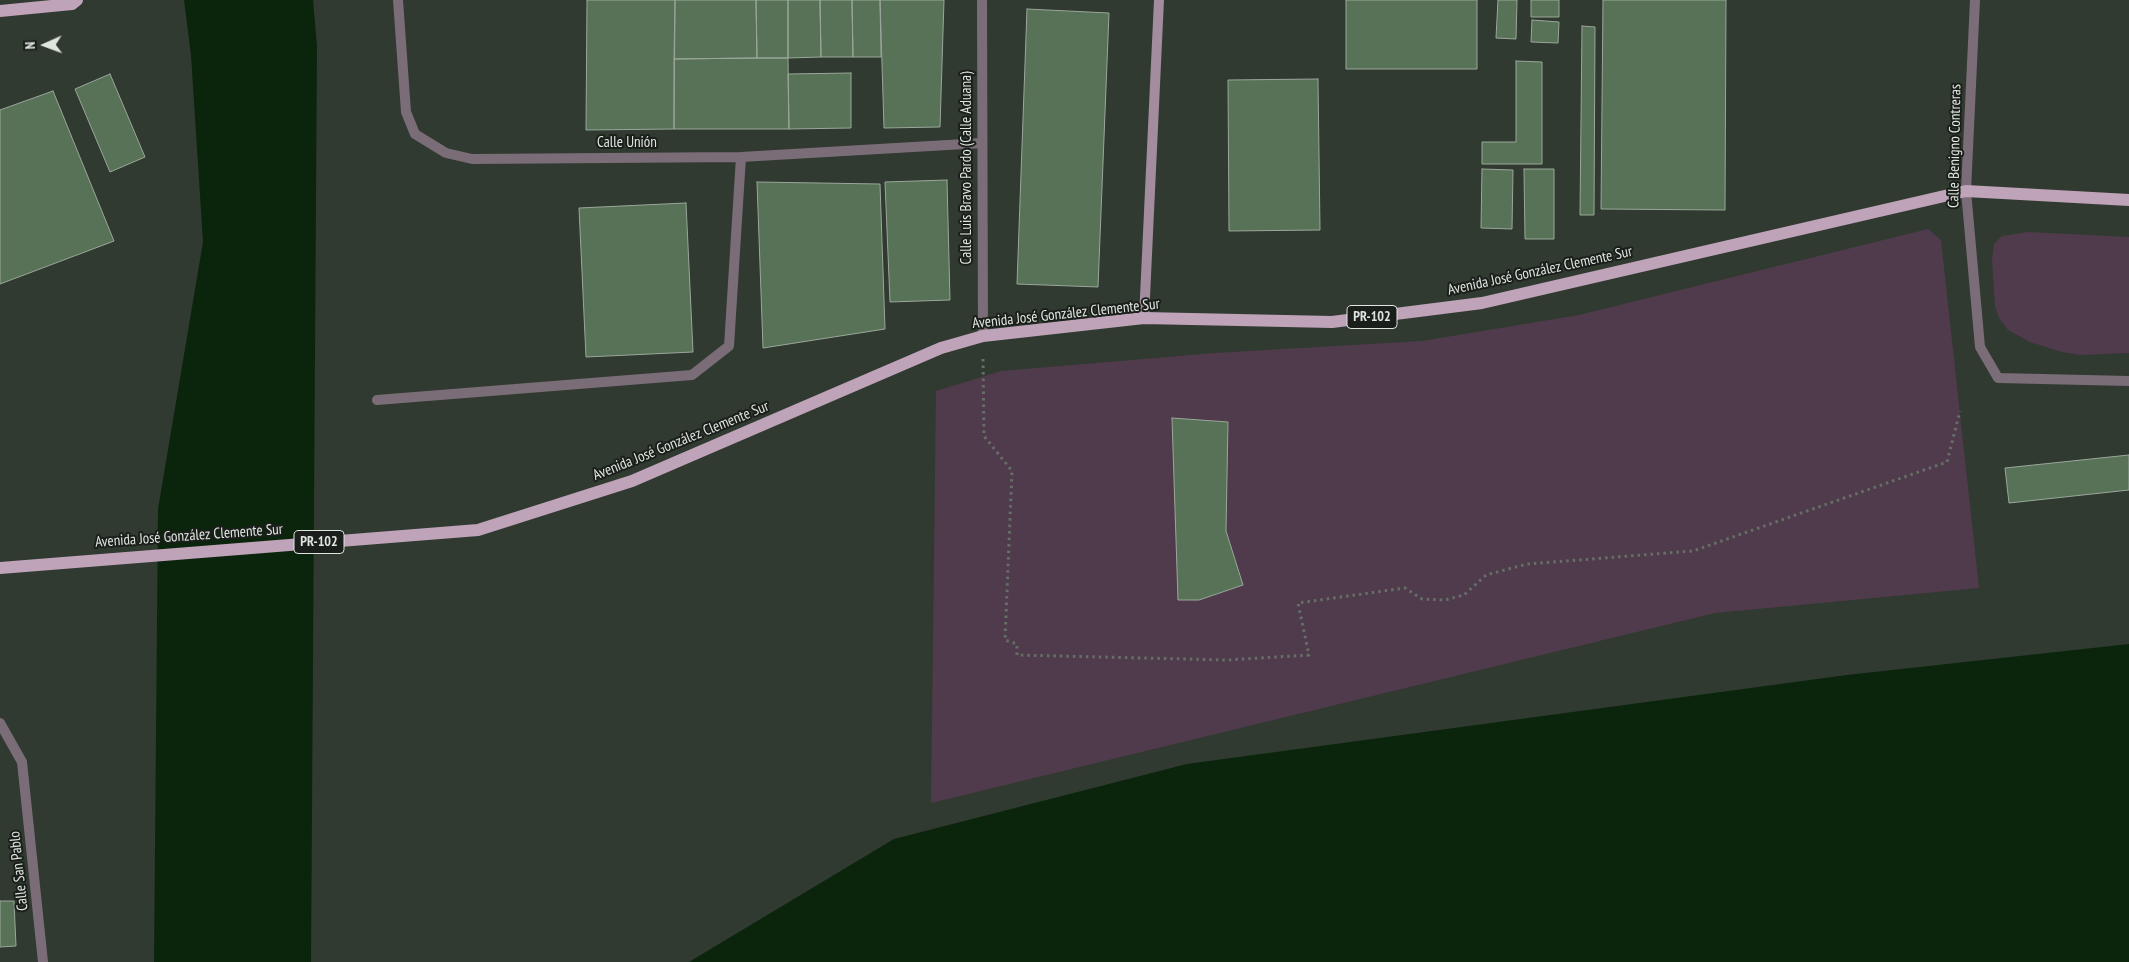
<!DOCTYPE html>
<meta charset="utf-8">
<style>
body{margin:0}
#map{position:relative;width:2129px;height:962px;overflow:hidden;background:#303a30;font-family:"PT Sans Narrow",sans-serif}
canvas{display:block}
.north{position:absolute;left:20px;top:20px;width:50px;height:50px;-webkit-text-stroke:4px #1b1f1b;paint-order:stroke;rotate:268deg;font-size:14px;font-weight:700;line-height:20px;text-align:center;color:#dfe5df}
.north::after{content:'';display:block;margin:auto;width:18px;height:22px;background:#dfe5df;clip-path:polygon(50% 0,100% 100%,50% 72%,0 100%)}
</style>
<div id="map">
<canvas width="2129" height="962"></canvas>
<div class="north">N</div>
</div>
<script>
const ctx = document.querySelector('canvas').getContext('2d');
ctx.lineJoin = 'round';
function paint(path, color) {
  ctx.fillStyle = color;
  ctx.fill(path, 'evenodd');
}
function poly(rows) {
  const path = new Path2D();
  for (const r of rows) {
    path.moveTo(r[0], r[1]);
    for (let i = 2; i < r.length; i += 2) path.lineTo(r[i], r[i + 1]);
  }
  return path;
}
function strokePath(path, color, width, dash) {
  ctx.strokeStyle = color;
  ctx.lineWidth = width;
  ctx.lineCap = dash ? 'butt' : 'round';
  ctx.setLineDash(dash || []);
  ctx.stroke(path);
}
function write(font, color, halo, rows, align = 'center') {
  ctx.font = font + ' "PT Sans Narrow",sans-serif';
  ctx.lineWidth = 4;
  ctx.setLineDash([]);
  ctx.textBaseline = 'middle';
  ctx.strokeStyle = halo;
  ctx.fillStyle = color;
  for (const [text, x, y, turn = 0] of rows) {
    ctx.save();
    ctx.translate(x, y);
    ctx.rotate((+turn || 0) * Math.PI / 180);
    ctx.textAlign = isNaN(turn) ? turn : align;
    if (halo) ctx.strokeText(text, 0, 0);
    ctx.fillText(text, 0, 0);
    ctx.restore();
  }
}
paint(poly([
 [1928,229,1941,240,1979,588,1715,613,931,803,936,391,1001,371,1215,353,1422,341,1579,315],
 [2028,232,2129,237,2129,353,2081,355,2062,352,2030,342,2008,330,1999,318,1995,306,1992,260,1994,244,2002,236]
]), '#503b4c');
paint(poly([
 [184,0,313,0,317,46,311,962,154,962,158,509,203,242,191,55],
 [2129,644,2129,962,689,962,894,839,1187,764,1847,675]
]), '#0b240c');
const building = poly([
 [587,0,675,0,674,129,586,130,587,0],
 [675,0,756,0,757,58,674,59,675,0],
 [756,0,788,0,788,58,757,58,756,0],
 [788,0,820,0,821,57,788,58,788,0],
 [820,0,852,0,853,57,821,57,820,0],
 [852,0,880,0,881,57,853,57,852,0],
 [880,0,944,0,940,127,884,128,880,0],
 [1346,0,1477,0,1477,69,1346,69,1346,0],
 [1498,0,1517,0,1516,39,1496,38,1498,0],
 [1531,0,1559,0,1559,17,1531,17,1531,0],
 [1603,0,1726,0,1725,210,1601,209,1603,0],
 [1027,9,1109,13,1098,287,1017,284,1027,9],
 [1532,20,1559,22,1558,43,1531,42,1532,20],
 [1582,26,1595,27,1594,215,1580,215,1582,26],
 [757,58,788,58,789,129,674,129,674,59,757,58],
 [1516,61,1542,62,1542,164,1482,164,1482,142,1516,142,1516,61],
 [851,73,851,128,789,129,788,74,851,73],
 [110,74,145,157,110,172,75,89,110,74],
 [1318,79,1320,230,1229,231,1228,80,1318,79],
 [53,91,114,241,0,284,0,110,53,91],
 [1482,169,1513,170,1512,229,1481,228,1482,169],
 [1524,169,1554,169,1554,239,1525,239,1524,169],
 [947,180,950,300,890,302,885,182,947,180],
 [757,182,880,184,885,329,763,348,757,182],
 [686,203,693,352,586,357,579,208,686,203],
 [1172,418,1228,422,1226,531,1243,585,1199,600,1178,600,1172,418],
 [2129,455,2129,490,2009,503,2005,468,2129,455],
 [0,901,14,901,16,946,0,947,0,901]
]);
paint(building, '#577257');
strokePath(building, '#9ba79b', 1);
strokePath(poly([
 [983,359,984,436,1012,471,1005,640,1017,644,1017,655,1227,660,1309,655,1298,603,1405,588,1422,599,1445,600,1464,595,1486,575,1527,564,1693,551,1947,462,1960,411]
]), '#666f66', 3, [2.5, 4]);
strokePath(poly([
 [398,0,406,112,415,134,446,153,472,159,741,157,982,143],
 [982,0,983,336],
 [1975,0,1966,191,1980,347,1998,378,2129,381],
 [377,400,692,375,729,346,741,157],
 [0,723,22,762,43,962]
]), '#7b6d78', 10);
strokePath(poly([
 [1144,318,1159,0]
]), '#a28c9d', 10);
strokePath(poly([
 [0,11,72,4,77,0],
 [0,568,478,530,632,481,941,348,983,336,1144,318,1332,322,1482,303,1966,191,2129,200]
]), '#bfa3b9', 12);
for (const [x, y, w] of [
 [1372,317,50],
 [319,542,50]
]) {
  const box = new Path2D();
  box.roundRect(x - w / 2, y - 11.5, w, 23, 4);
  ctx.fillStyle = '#1b1f1b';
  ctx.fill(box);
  strokePath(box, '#dfe5df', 1);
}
write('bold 14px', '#dfe5df', null, [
 ["PR-102",1372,317],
 ["PR-102",319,542]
]);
write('15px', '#dfe5df', '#1b1f1b', [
 ["Calle Unión",627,143],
 ["Calle Benigno Contreras",1955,146,-89],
 ["Calle Luis Bravo Pardo (Calle Aduana)",967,168,-90],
 ["Avenida José González Clemente Sur",1540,271,-12],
 ["Avenida José González Clemente Sur",1066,314,-6],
 ["Avenida José González Clemente Sur",681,441,-22],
 ["Avenida José González Clemente Sur",189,536,-4],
 ["Calle San Pablo",19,871,-96]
]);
</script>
